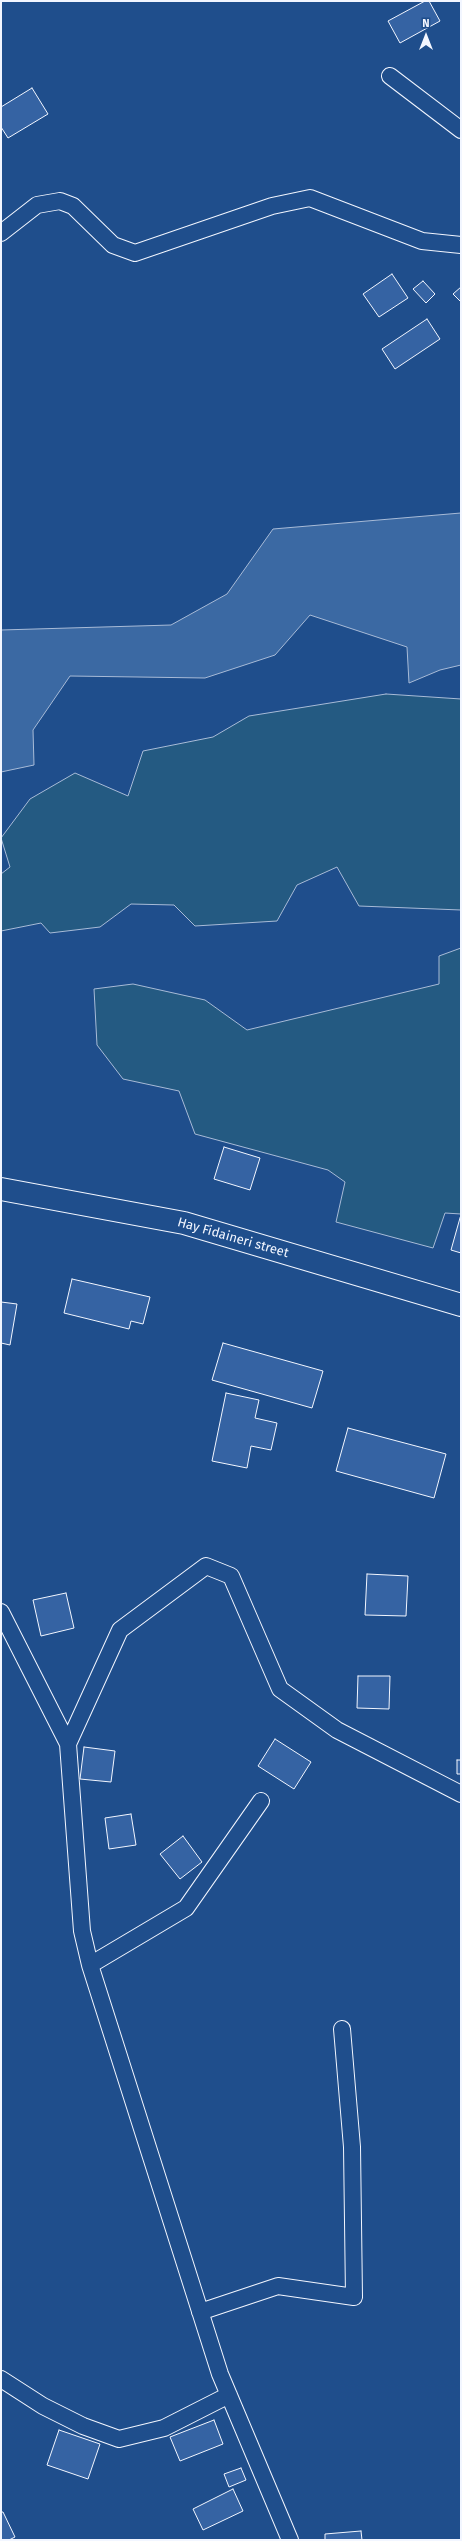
<!DOCTYPE html>
<style>
body{margin:0}
#map{position:relative;width:462px;height:2541px;overflow:hidden;background:#1f4e8c;font-family:"Fira Sans",sans-serif}
canvas{display:block}
.frame{position:absolute;inset:0;border:2px solid #f2f6ff;pointer-events:none}
.north{position:absolute;left:406px;top:16px;width:40px;height:40px;-webkit-text-stroke:3px #1f4e8c;paint-order:stroke;rotate:0deg;font-size:11px;font-weight:700;line-height:16px;text-align:center;color:#f2f6ff}
.north::after{content:'';display:block;margin:auto;width:14px;height:18px;background:#f2f6ff;clip-path:polygon(50% 0,100% 100%,50% 72%,0 100%)}
</style>
<div id="map">
<canvas width="462" height="2541"></canvas>
<div class="frame"></div>
<div class="north">N</div>
</div>
<script>
const ctx = document.querySelector('canvas').getContext('2d');
ctx.lineJoin = 'round';
function paint(path, color) {
  ctx.fillStyle = color;
  ctx.fill(path, 'evenodd');
}
function poly(rows) {
  const path = new Path2D();
  for (const r of rows) {
    path.moveTo(r[0], r[1]);
    for (let i = 2; i < r.length; i += 2) path.lineTo(r[i], r[i + 1]);
  }
  return path;
}
function strokePath(path, color, width, dash) {
  ctx.strokeStyle = color;
  ctx.lineWidth = width;
  ctx.lineCap = dash ? 'butt' : 'round';
  ctx.setLineDash(dash || []);
  ctx.stroke(path);
}
function write(font, color, halo, rows, align = 'center') {
  ctx.font = font + ' "Fira Sans",sans-serif';
  ctx.lineWidth = 3;
  ctx.setLineDash([]);
  ctx.textBaseline = 'middle';
  ctx.strokeStyle = halo;
  ctx.fillStyle = color;
  for (const [text, x, y, turn = 0] of rows) {
    ctx.save();
    ctx.translate(x, y);
    ctx.rotate((+turn || 0) * Math.PI / 180);
    ctx.textAlign = isNaN(turn) ? turn : align;
    if (halo) ctx.strokeText(text, 0, 0);
    ctx.fillText(text, 0, 0);
    ctx.restore();
  }
}
const green = poly([
 [386,694,461,699,461,910,359,906,337,867,297,885,277,921,195,926,174,905,131,904,100,927,50,933,41,923,1,931,1,874,10,867,1,838,30,799,75,773,128,796,143,751,213,737,249,716,386,694],
 [461,948,461,1214,445,1213,433,1248,336,1222,345,1182,328,1170,195,1134,179,1091,123,1079,97,1045,94,989,133,984,205,1000,247,1030,439,984,439,956,461,948]
]);
paint(green, '#245a82');
strokePath(green, '#a8bbd7', 1);
const water = poly([
 [461,513,461,665,440,670,409,683,407,647,310,615,275,655,205,678,70,676,33,730,34,765,1,772,1,630,171,625,227,594,273,529,461,513]
]);
paint(water, '#3b69a3');
strokePath(water, '#a8bbd7', 1);
const building = poly([
 [425,1,429,1,440,21,400,43,388,21,425,1],
 [32,88,48,114,8,138,1,127,1,107,32,88],
 [392,274,408,298,379,317,363,294,392,274],
 [423,281,435,294,426,303,413,289,423,281],
 [461,287,461,302,453,294,461,287],
 [427,319,440,339,395,369,382,349,427,319],
 [224,1147,260,1158,250,1190,214,1179,224,1147],
 [460,1218,461,1219,461,1253,451,1250,460,1218],
 [72,1279,150,1297,143,1324,131,1321,129,1329,64,1313,72,1279],
 [1,1302,17,1304,10,1345,1,1343,1,1302],
 [223,1343,323,1371,312,1408,212,1380,223,1343],
 [226,1393,259,1400,255,1418,277,1423,271,1450,251,1446,247,1468,212,1461,226,1393],
 [348,1428,446,1454,434,1498,336,1471,348,1428],
 [367,1574,408,1576,406,1616,365,1615,367,1574],
 [66,1593,74,1628,41,1636,33,1600,66,1593],
 [358,1676,390,1676,389,1709,357,1708,358,1676],
 [275,1739,311,1762,294,1789,258,1766,275,1739],
 [84,1747,115,1751,111,1782,80,1779,84,1747],
 [457,1760,461,1760,461,1774,457,1774,457,1760],
 [131,1814,136,1845,109,1849,105,1818,131,1814],
 [183,1836,202,1862,180,1879,160,1854,183,1836],
 [214,2420,223,2444,180,2461,170,2437,214,2420],
 [59,2430,100,2444,88,2479,47,2465,59,2430],
 [241,2468,246,2480,229,2487,224,2474,241,2468],
 [233,2489,243,2511,203,2530,193,2509,233,2489],
 [1,2512,3,2512,15,2537,9,2540,1,2540,1,2512],
 [361,2531,362,2540,325,2540,325,2534,361,2531]
]);
paint(building, '#3563a3');
strokePath(building, '#f2f6ff', 1);
const street = poly([
 [390,76,461,130],
 [1,233,37,205,60,201,73,206,113,245,135,253,272,206,310,198,422,241,461,245],
 [1,1612,68,1744,120,1630,206,1566,231,1576,280,1689,337,1730,461,1794],
 [68,1744,82,1931,90,1965,220,2374,290,2540],
 [90,1965,186,1908,261,1801],
 [200,2312,278,2286,354,2297,352,2147,342,2029],
 [1,2379,43,2406,83,2426,119,2439,164,2428,229,2395]
]);
const primary = poly([
 [1,1189,184,1223,461,1305]
]);
strokePath(street, '#f2f6ff', 18);
strokePath(primary, '#f2f6ff', 24);
strokePath(street, '#1f4e8c', 16);
strokePath(primary, '#1f4e8c', 22);
write('13px', '#f2f6ff', '#1f4e8c', [
 ["Hay Fidaineri street",233,1238,16]
]);
</script>
